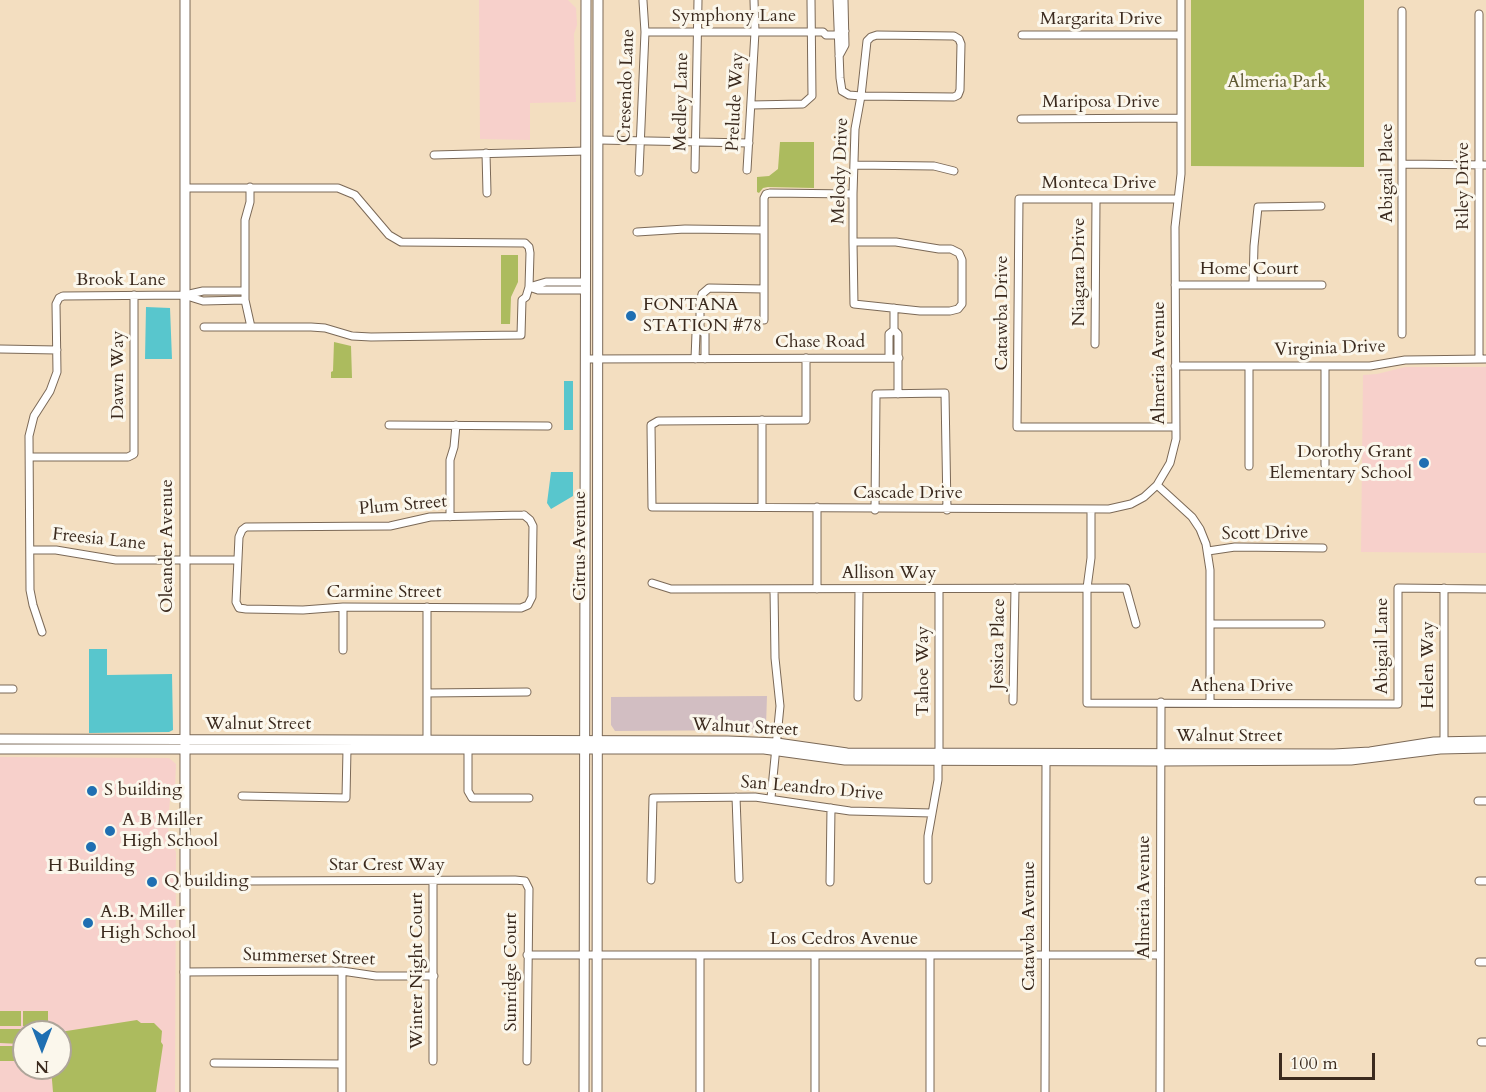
<!DOCTYPE html>
<style>
body{margin:0}
#map{position:relative;width:1486px;height:1092px;overflow:hidden;background:#f3dec0;font-family:Cardo,serif}
canvas{display:block}
.north{position:absolute;left:12px;top:1020px;width:60px;height:60px;box-sizing:border-box;background:#fbf7ec;border:2px solid #aea59a;border-radius:50%;rotate:180deg;font-size:16px;font-weight:700;line-height:24px;text-align:center;color:#3b2a1e}
.north::after{content:'';display:block;margin:auto;width:21px;height:27px;background:#1f6fb2;clip-path:polygon(50% 0,100% 100%,50% 72%,0 100%)}
.scale{position:absolute;left:1279px;top:1053px;width:96px;height:27px;box-sizing:border-box;border:3px solid #3b2a1e;border-top:0;padding-left:8px;font-size:18px;line-height:21px;white-space:nowrap;color:#3b2a1e;-webkit-text-stroke:4px #fbf7ec;paint-order:stroke}
</style>
<div id="map">
<canvas width="1486" height="1092"></canvas>
<div class="north">N</div>
<div class="scale">100 m</div>
</div>
<script>
const ctx = document.querySelector('canvas').getContext('2d');
ctx.lineJoin = 'round';
function paint(path, color) {
  ctx.fillStyle = color;
  ctx.fill(path, 'evenodd');
}
function poly(rows) {
  const path = new Path2D();
  for (const r of rows) {
    path.moveTo(r[0], r[1]);
    for (let i = 2; i < r.length; i += 2) path.lineTo(r[i], r[i + 1]);
  }
  return path;
}
function strokePath(path, color, width, dash) {
  ctx.strokeStyle = color;
  ctx.lineWidth = width;
  ctx.lineCap = dash ? 'butt' : 'round';
  ctx.setLineDash(dash || []);
  ctx.stroke(path);
}
function write(font, color, halo, rows, align = 'center') {
  ctx.font = font + ' Cardo,serif';
  ctx.lineWidth = 6;
  ctx.setLineDash([]);
  ctx.textBaseline = 'middle';
  ctx.strokeStyle = halo;
  ctx.fillStyle = color;
  for (const [text, x, y, turn = 0] of rows) {
    ctx.save();
    ctx.translate(x, y);
    ctx.rotate((+turn || 0) * Math.PI / 180);
    ctx.textAlign = isNaN(turn) ? turn : align;
    if (halo) ctx.strokeText(text, 0, 0);
    ctx.fillText(text, 0, 0);
    ctx.restore();
  }
}
paint(poly([
 [479,0,568,0,576,8,577,25,574,34,576,102,530,103,530,140,480,139],
 [1405,367,1486,367,1486,553,1361,552,1363,375,1377,374],
 [0,757,169,758,176,764,175,786,170,799,168,824,169,840,176,852,175,1092,0,1092],
 [24,1032,60,1032,60,1068,24,1068]
]), '#f7d0cb');
paint(poly([
 [767,696,766,726,761,730,615,731,611,725,611,697]
]), '#d2bec2');
paint(poly([
 [1191,0,1364,0,1364,167,1191,166],
 [780,142,814,142,814,188,768,187,763,188,759,193,757,192,757,177,769,176,778,169],
 [501,255,518,255,518,282,511,297,510,324,501,324],
 [334,342,351,346,352,378,331,378,331,372,333,371],
 [0,1011,21,1011,21,1026,0,1026],
 [23,1011,48,1011,48,1026,23,1026],
 [137,1020,141,1023,154,1023,162,1031,161,1042,163,1045,156,1092,53,1092,51,1068,60,1068,60,1032],
 [0,1029,21,1029,21,1044,0,1043],
 [0,1046,21,1046,21,1061,0,1061]
]), '#acbb5e');
paint(poly([
 [146,307,170,308,172,359,145,359],
 [564,381,573,381,573,430,564,430],
 [551,472,573,472,573,496,551,509,547,503],
 [89,649,107,649,107,675,172,674,173,730,169,732,89,733]
]), '#58c6cd');
const street = poly([
 [837,0,840,78,842,91,849,95,861,96,954,97,958,95,960,90,961,44,959,39,954,36,877,35,871,37,867,41,861,96,855,129,853,194,853,242,854,304,920,311,950,311,958,309,962,304,962,260,959,253,951,249,939,249,896,242,853,242],
 [1479,14,1479,359],
 [645,32,823,32,826,35,837,35,845,31],
 [1022,35,1181,35],
 [839,56,845,45,844,0],
 [751,105,803,104,812,96,811,0],
 [1021,119,1181,118],
 [599,140,749,143],
 [486,153,487,193],
 [434,155,586,151],
 [1403,164,1486,165],
 [854,165,934,166,954,171],
 [695,169,698,0],
 [747,170,755,32,754,0],
 [639,172,645,32,643,1],
 [250,187,250,202,245,220,245,300,251,327],
 [185,188,338,188,355,195,389,235,401,242,525,243,529,247,530,253,529,287,526,297,522,300,521,335,371,337,352,336,325,328,311,327,204,327],
 [637,232,685,229,764,230],
 [1253,284,1254,246,1258,207,1321,206],
 [1175,285,1322,285],
 [529,287,546,282,586,282],
 [529,287,538,290,586,290],
 [187,296,203,301,245,300],
 [764,320,764,198,766,194,770,193,853,194],
 [700,330,700,302,702,294,709,288,764,289],
 [700,330,705,334,705,359],
 [894,330,898,334,898,394],
 [1402,334,1402,11],
 [1095,344,1096,199],
 [0,349,57,350],
 [806,358,806,420,658,421,651,425,652,507,1109,509,1131,504,1144,497,1157,485,1170,463,1176,439,1175,227,1181,174,1181,0],
 [889,358,889,334,894,330,894,308],
 [586,359,899,358],
 [695,359,696,333,700,330],
 [1175,366,1370,366,1405,360,1486,359],
 [762,420,762,507],
 [389,425,548,426],
 [1176,427,1017,427,1019,199,1178,199],
 [30,457,128,457,134,454,134,295],
 [1325,465,1325,367],
 [1249,466,1249,366],
 [1157,485,1192,517,1200,529,1206,544,1210,570,1210,702],
 [817,507,817,589],
 [875,510,876,394,945,393,947,510],
 [1091,510,1091,558,1087,588,1087,703,1398,704,1398,588,1486,589],
 [524,515,530,520,533,526,532,597,528,605,521,608,343,607,303,610,246,609,239,608,236,602,239,537,242,530,246,527,390,526,430,517,524,515],
 [450,517,450,460,454,447,456,425],
 [30,550,56,550,116,560,237,560],
 [1208,551,1235,547,1323,548],
 [652,583,671,589,1126,588,1136,624],
 [343,607,343,650],
 [1210,624,1321,624],
 [42,632,33,605,30,590,29,436,34,416,50,391,57,372,56,304,59,298,63,296,185,295,203,291,245,291],
 [0,689,13,689],
 [427,693,527,692],
 [858,697,859,590],
 [1013,701,1015,588],
 [427,741,427,607],
 [1444,741,1444,588],
 [468,749,468,791,472,798,529,798],
 [939,753,939,590],
 [242,796,346,798,347,749],
 [736,797,739,879],
 [771,798,780,706,775,658,774,589],
 [1478,801,1486,801],
 [651,880,653,798,755,797,850,811,932,813],
 [928,880,928,836,938,780,938,760],
 [246,881,515,880,525,881,529,889,527,1061],
 [1479,881,1486,881],
 [830,882,831,808],
 [527,955,1160,955],
 [930,955,930,1092],
 [1479,962,1486,962],
 [184,972,342,971,376,976,434,976],
 [1481,1042,1486,1042],
 [433,1061,433,882],
 [214,1063,342,1064],
 [342,1092,342,971],
 [700,1092,700,956],
 [815,1092,815,955],
 [1045,1092,1046,760],
 [1160,1092,1161,702]
]);
const secondary = poly([
 [185,0,185,1092],
 [0,739,728,741,777,743,847,753,1334,754,1370,752,1434,742,1486,741],
 [0,749,764,749,845,760,1160,761,1351,760,1440,749,1486,748],
 [584,1092,586,0],
 [597,1092,598,0]
]);
strokePath(street, '#7b6957', 9);
strokePath(secondary, '#7b6957', 11);
strokePath(street, '#fff', 7);
strokePath(secondary, '#fff', 9);
for (const [x, y, r, color] of [
 [631,316,6,"#1f6fb2"],
 [1424,463,6,"#1f6fb2"],
 [92,791,6,"#1f6fb2"],
 [110,831,6,"#1f6fb2"],
 [91,847,6,"#1f6fb2"],
 [152,882,6,"#1f6fb2"],
 [88,923,6,"#1f6fb2"]
]) {
  const dot = new Path2D();
  dot.arc(x, y, r, 0, 2 * Math.PI);
  ctx.fillStyle = color;
  ctx.fill(dot);
  strokePath(dot, '#fbf7ec', 2);
}
write('18px', '#3b2a1e', '#fbf7ec', [
 ["Symphony Lane",734,17],
 ["Margarita Drive",1101,20],
 ["Cresendo Lane",627,86,-88],
 ["Medley Lane",682,102,-89],
 ["Prelude Way",736,102,-87],
 ["Mariposa Drive",1101,103],
 ["Melody Drive",841,171,-88],
 ["Abigail Place",1388,173,-90],
 ["Monteca Drive",1099,184],
 ["Riley Drive",1464,186,-90],
 ["Home Court",1249,270],
 ["Niagara Drive",1080,272,-90],
 ["Brook Lane",121,281],
 ["Catawba Drive",1003,313,-90],
 ["Chase Road",820,343],
 ["Virginia Drive",1330,349,-2],
 ["Almeria Avenue",1160,363,-90],
 ["Dawn Way",119,375,-90],
 ["Cascade Drive",908,494],
 ["Plum Street",403,506,-5],
 ["Scott Drive",1265,534,-1],
 ["Freesia Lane",99,540,6],
 ["Oleander Avenue",168,546,-90],
 ["Citrus Avenue",581,546,-90],
 ["Allison Way",889,574],
 ["Carmine Street",384,593],
 ["Jessica Place",999,644,-89],
 ["Abigail Lane",1383,646,-90],
 ["Helen Way",1429,665,-90],
 ["Tahoe Way",924,671,-90],
 ["Athena Drive",1242,687],
 ["Walnut Street",258,725],
 ["Walnut Street",745,728,3],
 ["Walnut Street",1229,737],
 ["San Leandro Drive",812,789,5],
 ["Star Crest Way",387,866],
 ["Almeria Avenue",1145,897,-90],
 ["Catawba Avenue",1030,926,-90],
 ["Los Cedros Avenue",844,940],
 ["Summerset Street",309,958,2],
 ["Winter Night Court",418,971,-90],
 ["Sunridge Court",512,972,-90]
]);
write('18px', '#5d5631', '#fbf7ec', [
 ["Almeria Park",1277,83]
]);
write('18px', '#3b2a1e', '#fbf7ec', [
 ["FONTANA",643,306],
 ["STATION #78",643,327],
 ["Dorothy Grant",1412,453,"right"],
 ["Elementary School",1412,474,"right"],
 ["S building",104,791],
 ["A B Miller",122,821],
 ["High School",122,842],
 ["H Building",91,867,"center"],
 ["Q building",164,882],
 ["A.B. Miller",100,913],
 ["High School",100,934]
], 'left');
</script>
